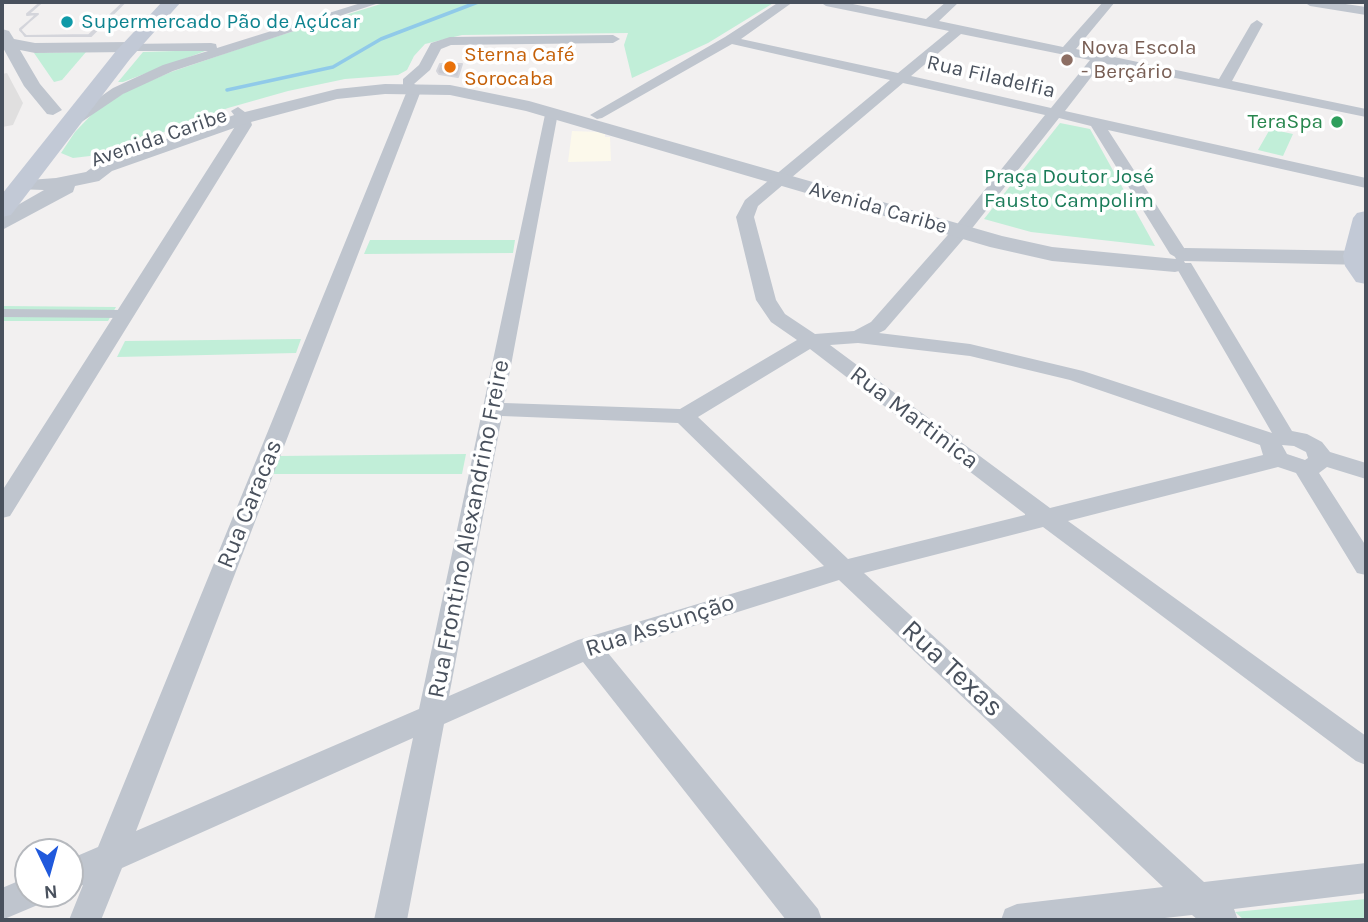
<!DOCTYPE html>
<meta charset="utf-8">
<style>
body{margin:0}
#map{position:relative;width:1368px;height:922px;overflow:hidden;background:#f2f0f0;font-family:Karla,sans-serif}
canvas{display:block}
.frame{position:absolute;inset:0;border:4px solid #49515d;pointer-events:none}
.north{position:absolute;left:14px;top:838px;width:70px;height:70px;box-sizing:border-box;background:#fff;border:2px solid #b6b9be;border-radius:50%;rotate:175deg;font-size:19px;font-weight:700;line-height:28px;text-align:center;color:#49515d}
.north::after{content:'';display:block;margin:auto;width:24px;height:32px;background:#2059dc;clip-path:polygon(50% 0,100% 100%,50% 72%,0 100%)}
</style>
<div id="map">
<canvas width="1368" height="922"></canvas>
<div class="frame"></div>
<div class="north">N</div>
</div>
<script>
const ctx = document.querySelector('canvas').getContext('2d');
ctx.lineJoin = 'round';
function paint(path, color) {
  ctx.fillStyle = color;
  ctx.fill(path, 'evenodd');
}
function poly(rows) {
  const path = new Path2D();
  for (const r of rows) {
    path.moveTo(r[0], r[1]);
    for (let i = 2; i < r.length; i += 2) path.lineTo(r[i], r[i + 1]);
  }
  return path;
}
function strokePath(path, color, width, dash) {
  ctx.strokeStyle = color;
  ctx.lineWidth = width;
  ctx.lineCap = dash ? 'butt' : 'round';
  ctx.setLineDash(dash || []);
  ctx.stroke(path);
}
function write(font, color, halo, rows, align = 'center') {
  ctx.font = font + ' Karla,sans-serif';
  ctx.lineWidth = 7;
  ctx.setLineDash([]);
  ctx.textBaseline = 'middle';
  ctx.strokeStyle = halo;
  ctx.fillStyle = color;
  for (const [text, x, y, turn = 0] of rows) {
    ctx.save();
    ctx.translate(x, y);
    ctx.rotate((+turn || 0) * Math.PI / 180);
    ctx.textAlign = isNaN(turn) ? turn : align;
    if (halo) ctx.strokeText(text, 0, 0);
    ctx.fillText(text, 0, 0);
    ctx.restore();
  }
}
paint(poly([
 [572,131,599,132,605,134,605,137,610,137,611,161,568,162]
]), '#fcf9eb');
paint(poly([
 [7,73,23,103,13,125,2,127,2,74]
]), '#e0dfdf');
paint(poly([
 [387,2,775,2,708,43,632,78,624,45,628,33,462,35,425,44,414,56,407,70,398,75,345,79,288,91,228,108,124,147,90,156,73,158,61,153,75,132,97,109,129,90,171,72,256,43],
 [208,50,123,82,118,82,143,52],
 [86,52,62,80,54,82,34,53],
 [1060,123,1090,129,1155,246,1031,232,984,219],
 [1270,129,1293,134,1283,156,1258,150],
 [370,240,515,240,513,253,364,254],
 [2,306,116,307,108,321,2,321],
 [301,339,296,353,117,357,125,341],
 [466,454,462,474,271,474,279,456],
 [1366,899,1366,920,1244,920,1235,912]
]), '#c1eed8');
strokePath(poly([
 [227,90,333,67,381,39,478,2]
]), '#90cae9', 3.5);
const building = poly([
 [41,2,125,2,91,36,25,36,20,29,38,14,27,14,41,2],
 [42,2,124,2,89,35,26,36,20,30,37,14,27,15,42,2],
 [440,64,462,64,458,77,439,74,437,71,440,64]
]);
paint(building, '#cacbd2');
strokePath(building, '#d4d5db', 2);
paint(poly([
 [2,309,123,310,130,314,123,318,2,317,2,309]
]), '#bfc5ce');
paint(poly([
 [364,2,382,2,173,71,123,94,77,125,72,127,64,122,113,88,163,65,208,51,130,51,123,47,125,44,211,43,216,44,217,48,364,2],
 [779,2,793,2,741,39,898,73,949,31,826,6,820,2,843,2,926,19,946,2,959,2,939,21,1063,47,1103,2,1115,2,1076,49,1219,79,1251,24,1257,20,1263,24,1232,81,1366,109,1366,117,1102,63,1065,111,1366,178,1366,188,1108,130,1188,254,1179,259,1170,254,1091,126,1059,118,966,236,885,330,879,333,970,344,1083,371,1272,433,1176,267,1179,263,1191,263,1292,431,1307,434,1322,442,1330,452,1366,463,1366,479,1327,467,1319,473,1366,546,1366,575,1357,573,1296,473,1278,467,1068,521,1366,736,1366,765,1356,761,1043,527,864,573,1204,882,1366,863,1366,893,1234,909,1238,920,1198,920,1192,915,1147,920,1001,920,1005,909,1017,904,1163,887,839,580,608,653,818,909,822,920,786,920,583,662,444,724,407,920,374,920,413,738,122,868,101,920,69,920,83,885,70,890,70,859,98,847,409,86,403,85,403,79,419,65,431,43,450,37,613,35,620,39,613,43,451,45,441,49,430,70,414,84,422,88,136,831,419,709,546,110,556,110,558,113,504,403,680,409,797,340,771,322,756,300,736,217,745,200,890,80,732,44,602,118,597,119,590,115,725,37,779,2],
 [961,34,1090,60,1051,108,911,76,961,34],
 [903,83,1045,115,954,228,871,322,854,331,815,334,785,314,776,300,754,217,758,206,903,83],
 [858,343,970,356,1070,380,1260,445,1263,455,1050,508,830,345,858,343],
 [810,349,1025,514,1025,515,848,559,698,417,810,349],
 [502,416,678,423,824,566,578,640,449,696,502,416],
 [1282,445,1294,446,1306,452,1308,458,1305,460,1287,454,1282,445],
 [1304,2,1332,2,1366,7,1366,15,1310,6,1304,2],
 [238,107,249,115,252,125,10,516,2,518,2,491,236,125,237,119,231,111,238,107],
 [28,877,28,894,44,894,40,904,2,920,2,888,28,877]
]), '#bfc5ce');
paint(poly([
 [2,29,9,31,14,39,35,43,130,42,138,47,130,52,35,53,20,50,40,84,62,110,53,115,47,114,24,86,2,46,2,29],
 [385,84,450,85,529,101,1002,236,1052,247,1176,259,1174,255,1177,250,1185,248,1366,251,1366,265,1184,261,1186,265,1183,270,1175,272,1052,261,990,247,526,111,450,95,385,94,337,99,251,122,112,171,99,181,75,186,73,192,2,230,2,214,44,190,15,189,12,185,15,181,56,178,86,172,98,163,237,114,337,89,385,84]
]), '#bfc5ce');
paint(poly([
 [162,2,181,2,130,59,11,215,2,217,2,194,116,51,162,2],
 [1366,211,1366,284,1356,282,1345,266,1343,256,1353,218,1357,213,1366,211]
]), '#c2c9d6');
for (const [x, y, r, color] of [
 [67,22,7,"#0f9aa8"],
 [1067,60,7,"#8d6e63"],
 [450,67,7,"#e8710a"],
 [1337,122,7,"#2e9e5b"]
]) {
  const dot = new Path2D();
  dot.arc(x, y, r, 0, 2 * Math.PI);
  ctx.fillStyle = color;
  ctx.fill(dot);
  strokePath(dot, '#fff', 2.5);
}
write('21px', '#0d838f', '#fff', [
 ["Supermercado Pão de Açúcar",81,22]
], 'left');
write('21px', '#785e54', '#fff', [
 ["Nova Escola",1081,48],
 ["- Berçário",1081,72]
], 'left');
write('21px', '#c56008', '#fff', [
 ["Sterna Café",464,55],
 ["Sorocaba",464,79]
], 'left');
write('21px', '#49515d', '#fff', [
 ["Rua Filadelfia",991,77,13],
 ["Avenida Caribe",159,138,-19],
 ["Avenida Caribe",878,208,16]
]);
write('21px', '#27864d', '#fff', [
 ["TeraSpa",1323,122]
], 'right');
write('21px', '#1b7c59', '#fff', [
 ["Praça Doutor José",1069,177],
 ["Fausto Campolim",1069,201]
]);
write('24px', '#49515d', '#fff', [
 ["Rua Martinica",914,418,37],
 ["Rua Caracas",250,504,-68],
 ["Rua Frontino Alexandrino Freire",469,529,-79],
 ["Rua Assunção",660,626,-18]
]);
write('28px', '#49515d', '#fff', [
 ["Rua Texas",952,669,43]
]);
</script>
